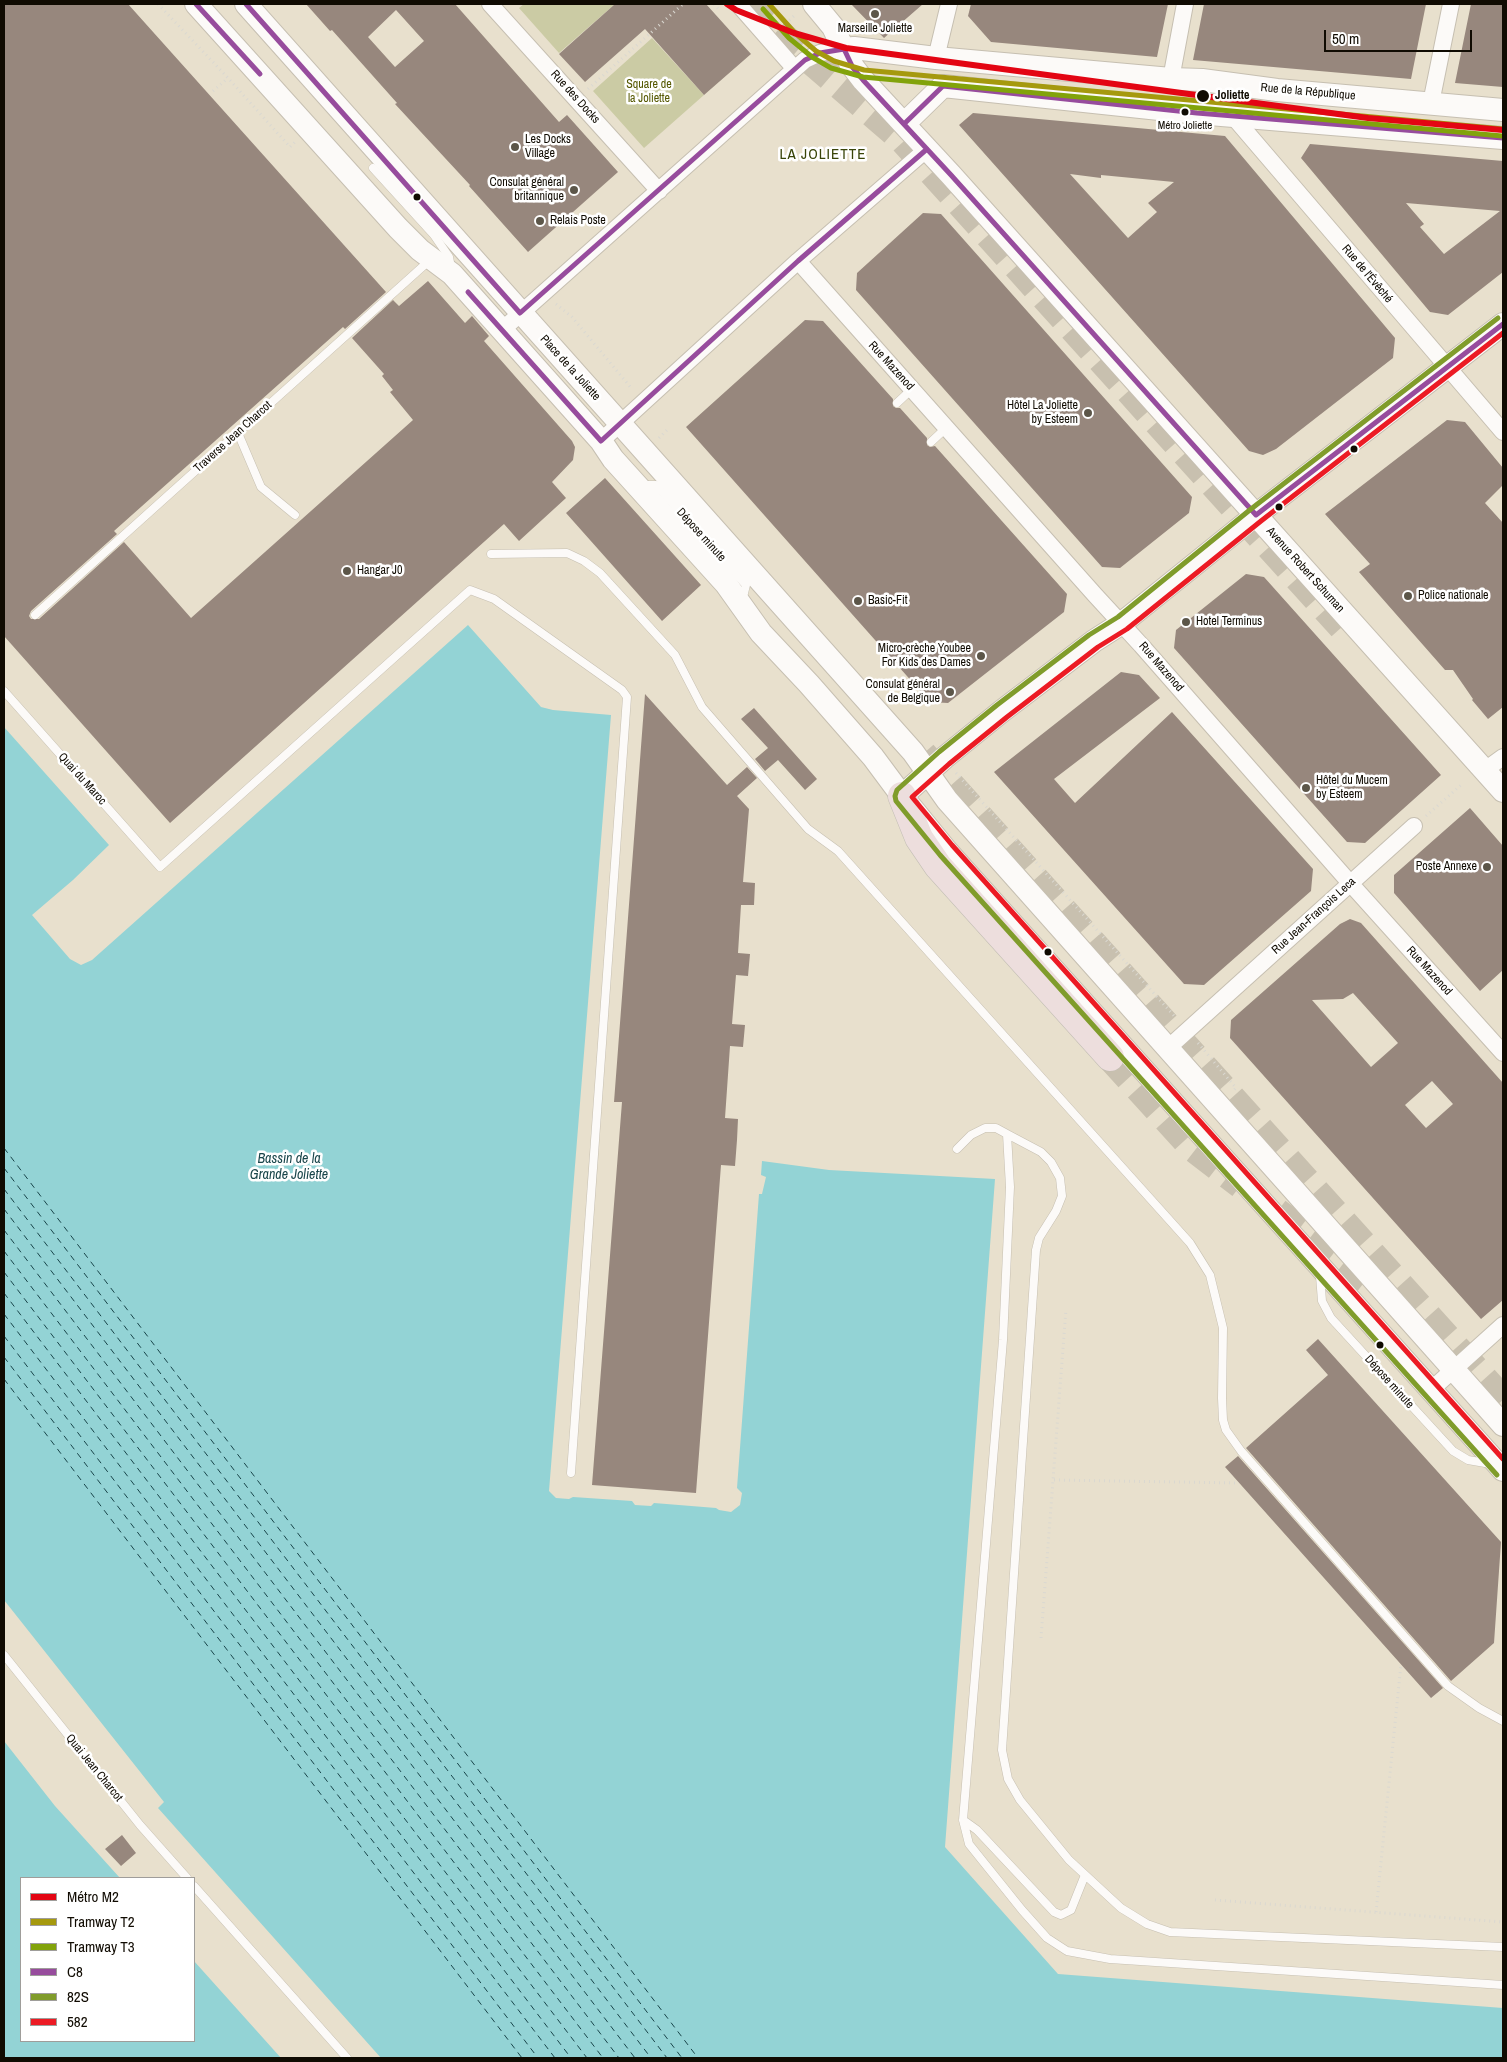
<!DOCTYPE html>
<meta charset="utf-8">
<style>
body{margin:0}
#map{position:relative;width:1507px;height:2062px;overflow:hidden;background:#e8e0cd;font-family:"Archivo Narrow",sans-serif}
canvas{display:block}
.frame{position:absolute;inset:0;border:5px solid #100b02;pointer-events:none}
.legend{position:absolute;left:20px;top:1877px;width:175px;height:165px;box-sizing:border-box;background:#fff;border:1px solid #9f9d9a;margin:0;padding:6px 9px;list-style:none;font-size:15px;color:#100b02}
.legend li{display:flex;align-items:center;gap:10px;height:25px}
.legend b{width:25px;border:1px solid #9f9d9a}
.scale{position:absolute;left:1324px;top:30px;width:148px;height:22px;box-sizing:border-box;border:2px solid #100b02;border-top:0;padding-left:6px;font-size:15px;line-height:18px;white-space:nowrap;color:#100b02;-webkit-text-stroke:4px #fff;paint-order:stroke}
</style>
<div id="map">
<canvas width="1507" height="2062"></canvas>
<div class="frame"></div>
<ul class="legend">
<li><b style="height:6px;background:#e30513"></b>Métro M2</li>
<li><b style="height:6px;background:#a5990e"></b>Tramway T2</li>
<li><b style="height:6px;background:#82a30b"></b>Tramway T3</li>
<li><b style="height:6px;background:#974c9d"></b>C8</li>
<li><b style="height:6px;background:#809c2b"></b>82S</li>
<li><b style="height:6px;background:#ec1b24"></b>582</li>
</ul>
<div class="scale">50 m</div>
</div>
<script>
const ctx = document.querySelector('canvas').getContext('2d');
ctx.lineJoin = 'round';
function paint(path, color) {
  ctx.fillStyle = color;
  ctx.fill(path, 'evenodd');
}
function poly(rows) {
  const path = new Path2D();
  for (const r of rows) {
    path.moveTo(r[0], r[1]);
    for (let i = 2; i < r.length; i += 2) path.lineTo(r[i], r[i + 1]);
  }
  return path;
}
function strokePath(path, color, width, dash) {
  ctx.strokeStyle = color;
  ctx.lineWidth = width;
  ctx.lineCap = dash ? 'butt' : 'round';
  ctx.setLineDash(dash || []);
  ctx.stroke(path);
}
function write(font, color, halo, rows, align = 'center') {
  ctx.font = font + ' "Archivo Narrow",sans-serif';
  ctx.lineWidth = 5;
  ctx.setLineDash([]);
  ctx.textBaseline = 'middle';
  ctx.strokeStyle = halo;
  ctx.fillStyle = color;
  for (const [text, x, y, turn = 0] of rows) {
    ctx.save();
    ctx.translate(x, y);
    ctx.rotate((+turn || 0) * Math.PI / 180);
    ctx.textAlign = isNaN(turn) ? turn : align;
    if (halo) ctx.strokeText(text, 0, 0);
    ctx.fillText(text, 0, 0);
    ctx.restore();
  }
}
paint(poly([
 [524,4,615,4,559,53,519,8],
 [652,38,704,95,644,148,593,91]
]), '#cbcba4');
paint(poly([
 [468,625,541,707,553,710,611,715,549,1491,556,1498,569,1499,573,1497,632,1501,635,1505,651,1506,654,1503,716,1508,719,1510,731,1512,740,1505,742,1493,737,1488,759,1194,762,1194,766,1177,761,1175,762,1161,829,1170,995,1179,945,1847,1058,1974,1503,2008,1503,2058,381,2058,158,1808,164,1802,4,1600,4,727,109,845,73,880,32,915,70,959,81,965,92,960],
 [4,1741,55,1806,120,1878,21,1878,21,2041,194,2041,194,1961,281,2058,4,2058]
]), '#93d3d5');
strokePath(poly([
 [4,1148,698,2058],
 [4,1168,682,2058],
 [4,1189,667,2058],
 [4,1209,651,2058],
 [4,1230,635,2058],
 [4,1251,619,2058],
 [4,1272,603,2058],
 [4,1293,587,2058],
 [4,1314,571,2058],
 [4,1336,555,2058],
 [4,1357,538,2058],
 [4,1379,522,2058]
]), '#19454a', 1, [6, 5]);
paint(poly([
 [4,4,128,4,386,292,345,329,343,327,114,531,117,534,31,611,29,616,31,619,39,619,124,542,191,618,413,420,390,392,393,390,382,376,384,374,352,338,393,300,399,306,428,281,465,323,472,316,489,336,484,341,572,441,575,447,573,460,552,482,566,498,519,541,504,524,170,823,4,636],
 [306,4,455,4,559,122,567,115,618,172,528,252,469,186,470,185,395,104,397,103,332,30,330,31],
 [396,10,424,41,395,67,368,37],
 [615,4,706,4,751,54,704,95,645,29,585,82,559,54],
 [851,4,923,4,884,38],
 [971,4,1168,4,1157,57,991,42,968,16],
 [1204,4,1426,4,1411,79,1193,60],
 [1471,4,1503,4,1503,87,1455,83],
 [973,113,1225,136,1395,338,1393,358,1276,449,1263,455,1249,451,959,125],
 [1070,174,1101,178,1101,175,1174,182,1148,203,1157,212,1128,238],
 [1310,144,1503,161,1503,272,1448,315,1430,312,1301,158],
 [1406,203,1500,211,1444,254,1420,227,1424,224],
 [923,213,941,214,1192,497,1189,513,1120,568,1102,567,856,290,857,273],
 [805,320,823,321,893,399,893,406,896,408,900,408,927,438,927,445,930,447,935,446,1067,594,1064,612,948,703,930,702,686,427],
 [1447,420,1465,422,1503,468,1503,485,1485,503,1503,523,1503,707,1488,719,1472,700,1473,699,1453,670,1445,670,1359,572,1370,564,1325,514],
 [605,478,701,585,662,621,566,513],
 [1246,574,1264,577,1441,775,1365,843,1347,842,1174,648,1176,630],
 [1121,672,1139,675,1160,698,1054,779,1075,803,1172,712,1313,869,1311,891,1204,985,1184,984,994,772],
 [645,694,727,785,747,767,757,778,737,796,749,809,743,882,755,883,754,905,741,905,738,953,750,954,748,976,736,975,732,1024,745,1025,743,1047,730,1046,725,1118,738,1119,737,1140,735,1166,721,1165,696,1493,592,1485,622,1102,614,1102],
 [754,708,817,779,805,790,778,760,765,771,755,759,768,748,741,719],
 [1470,808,1503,846,1503,970,1480,991,1394,893,1394,875],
 [1350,919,1361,923,1503,1083,1503,1300,1481,1319,1230,1038,1231,1020,1340,924],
 [1353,993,1398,1043,1371,1067,1312,1000,1343,999],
 [1432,1081,1453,1104,1426,1128,1405,1105],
 [1318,1339,1501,1542,1494,1643,1451,1681,1246,1448,1328,1375,1306,1350],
 [1238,1456,1443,1688,1431,1698,1225,1467],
 [122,1835,136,1853,121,1866,105,1849]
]), '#97877d');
strokePath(poly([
 [745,4,902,139,1342,627],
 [923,754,1503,1400],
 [1110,1057,1192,1147,1241,1185],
 [1277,1212,1374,1286]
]), '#c8c0af', 28, [28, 14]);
const lane = poly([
 [373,168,434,235,449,257,451,268],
 [897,403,912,389],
 [238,433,261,487,295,515],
 [931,442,946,428],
 [643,485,656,485,746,585,742,601],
 [491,554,567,553,584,561,600,573,675,655,702,707,808,829,838,851,1190,1243,1210,1275,1223,1328,1222,1398,1223,1420,1226,1430,1241,1451,1448,1686,1479,1708,1503,1721],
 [35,615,430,260],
 [4,691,160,867,470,590,494,599,622,690,627,697,571,1473],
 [1007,1134,1041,1152,1051,1162,1060,1178,1062,1196,1056,1211,1039,1238,1036,1250,1002,1750,1008,1779,1020,1800,1069,1860,1121,1908,1147,1924,1170,1932,1503,1947],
 [957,1149,971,1135,985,1128,996,1128,1007,1134,1010,1187,1003,1340,963,1820,969,1844,1022,1910,1047,1938,1067,1951,1110,1959,1503,1985],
 [1320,1276,1322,1301,1331,1318,1453,1451,1468,1460,1491,1464],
 [4,1655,140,1825,187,1878],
 [963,1820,977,1830,1054,1912,1061,1915,1071,1910,1085,1875],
 [194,1886,347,2058]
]);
const street = poly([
 [490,4,659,191],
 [738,4,795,69],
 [936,58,949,4],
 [1171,79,1185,4],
 [1431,103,1451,4],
 [1231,114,1503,432],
 [798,261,1095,595,1141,645,1350,883,1503,1053],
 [502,330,805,60,820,53,844,49],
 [601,441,798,261,927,149],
 [1485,770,1503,757],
 [1168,1048,1414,826],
 [1432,1389,1503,1325]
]);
const secondary = poly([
 [196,4,398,228,420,250,452,274,502,330,601,441,613,459,726,584,761,633,809,684,873,757,902,796,946,850,1503,1470],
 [246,4,913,752,947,800,1503,1425],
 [814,4,833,27,850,63,863,80,951,175,1503,791],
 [844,49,854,48,936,58,1171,79,1202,80,1277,90,1503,110],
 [904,124,943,86,1197,113,1503,138],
 [902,796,944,758,1002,711,1094,641,1122,623,1256,515,1503,324]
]);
const highway = poly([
 [902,796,919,838,938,866,1110,1057]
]);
strokePath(lane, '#c6bfb1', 9);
strokePath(street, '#c6bfb1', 18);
strokePath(secondary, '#c6bfb1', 24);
strokePath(highway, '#c3beb5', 29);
strokePath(poly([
 [158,4,228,78,290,147,295,142],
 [714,4,720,11],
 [782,27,796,14],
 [588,89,683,4],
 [213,91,228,78],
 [556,304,572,317,632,389],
 [659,438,669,428],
 [956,773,1176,1018],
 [1426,816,1461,785],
 [1198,1043,1236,1088,1233,1091],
 [1054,1480,1239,1483],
 [1041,1638,1066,1309],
 [1215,1900,1503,1922],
 [1376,1912,1401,1664]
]), '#dad8d1', 3, [1, 4]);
strokePath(lane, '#fcfaf8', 8);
strokePath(street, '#fcfaf8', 16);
strokePath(secondary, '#fcfaf8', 22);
strokePath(highway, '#eddedd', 28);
strokePath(poly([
 [196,4,260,74],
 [246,4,520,313,805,60,820,53,844,49,853,68,863,80,951,175,1256,515,1503,324],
 [904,124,943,86,1197,113,1503,138],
 [468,292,601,441,798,261,927,149]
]), '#974c9d', 5);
strokePath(poly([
 [1497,1475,940,855,896,801,895,796,897,790,939,752,997,705,1089,635,1118,617,1251,509,1498,318]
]), '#809c2b', 5);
strokePath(poly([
 [1503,333,1261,521,1127,629,1098,647,1007,717,949,764,912,797,952,845,1503,1459]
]), '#ec1b24', 5);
strokePath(poly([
 [769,4,795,33,816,51,834,61,864,70,1503,129]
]), '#a5990e', 5);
strokePath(poly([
 [763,9,789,38,812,57,831,68,863,77,1502,136]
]), '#82a30b', 5);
strokePath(poly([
 [727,4,736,10,794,33,846,48,1368,118,1503,130]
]), '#e30513', 6);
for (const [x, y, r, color] of [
 [875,14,5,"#5c5649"],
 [1203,96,7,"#100b02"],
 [1185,112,4.5,"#100b02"],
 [515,147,5,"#5c5649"],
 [574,190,5,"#5c5649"],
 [417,197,4.5,"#100b02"],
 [540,221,5,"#5c5649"],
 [1088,413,5,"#5c5649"],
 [1354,449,4.5,"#100b02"],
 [1279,507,4.5,"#100b02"],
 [347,571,5,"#5c5649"],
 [1408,596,5,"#5c5649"],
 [858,601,5,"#5c5649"],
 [1186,622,5,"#5c5649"],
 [981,656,5,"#5c5649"],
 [950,692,5,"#5c5649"],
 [1306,788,5,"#5c5649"],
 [1487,867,5,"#5c5649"],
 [1048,952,4.5,"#100b02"],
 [1380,1345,4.5,"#100b02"]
]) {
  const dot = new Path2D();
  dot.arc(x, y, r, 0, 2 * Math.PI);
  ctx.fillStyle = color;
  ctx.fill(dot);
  strokePath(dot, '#fff', 2);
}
write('11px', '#100b02', '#fff', [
 ["Métro Joliette",1185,126]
]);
write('12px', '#100b02', '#fff', [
 ["Marseille Joliette",875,29,"center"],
 ["Les Docks",525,140],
 ["Village",525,154],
 ["Consulat général",564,183,"right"],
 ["britannique",564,197,"right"],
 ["Relais Poste",550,221],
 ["Hôtel La Joliette",1078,406,"right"],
 ["by Esteem",1078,420,"right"],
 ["Hangar J0",357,571],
 ["Police nationale",1418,596],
 ["Basic-Fit",868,601],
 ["Hotel Terminus",1196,622],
 ["Micro-crèche Youbee",971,649,"right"],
 ["For Kids des Dames",971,663,"right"],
 ["Consulat général",940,685,"right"],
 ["de Belgique",940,699,"right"],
 ["Hôtel du Mucem",1316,781],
 ["by Esteem",1316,795],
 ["Poste Annexe",1477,867,"right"]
], 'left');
write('12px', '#555801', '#fff', [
 ["Square de",649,85],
 ["la Joliette",649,99]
]);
write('12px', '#100b02', '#fff', [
 ["Rue de la République",1308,92,5],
 ["Rue des Docks",575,97,48],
 ["Rue de l'Évêché",1367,274,50],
 ["Rue Mazenod",891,366,48],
 ["Place de la Joliette",570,368,48],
 ["Traverse Jean Charcot",233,437,-42],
 ["Dépose minute",701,535,48],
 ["Avenue Robert Schuman",1305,570,48],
 ["Rue Mazenod",1161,667,49],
 ["Quai du Maroc",82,779,48],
 ["Rue Jean-François Leca",1314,916,-42],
 ["Rue Mazenod",1429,971,48],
 ["Dépose minute",1389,1382,48],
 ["Quai Jean Charcot",94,1768,51]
]);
write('bold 12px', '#100b02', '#fff', [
 ["Joliette",1215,96]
], 'left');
write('italic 14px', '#19454a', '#fff', [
 ["Bassin de la",289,1159],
 ["Grande Joliette",289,1175]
]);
ctx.letterSpacing = '1px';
write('15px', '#394408', '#fff', [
 ["LA JOLIETTE",823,155]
]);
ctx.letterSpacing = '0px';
</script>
